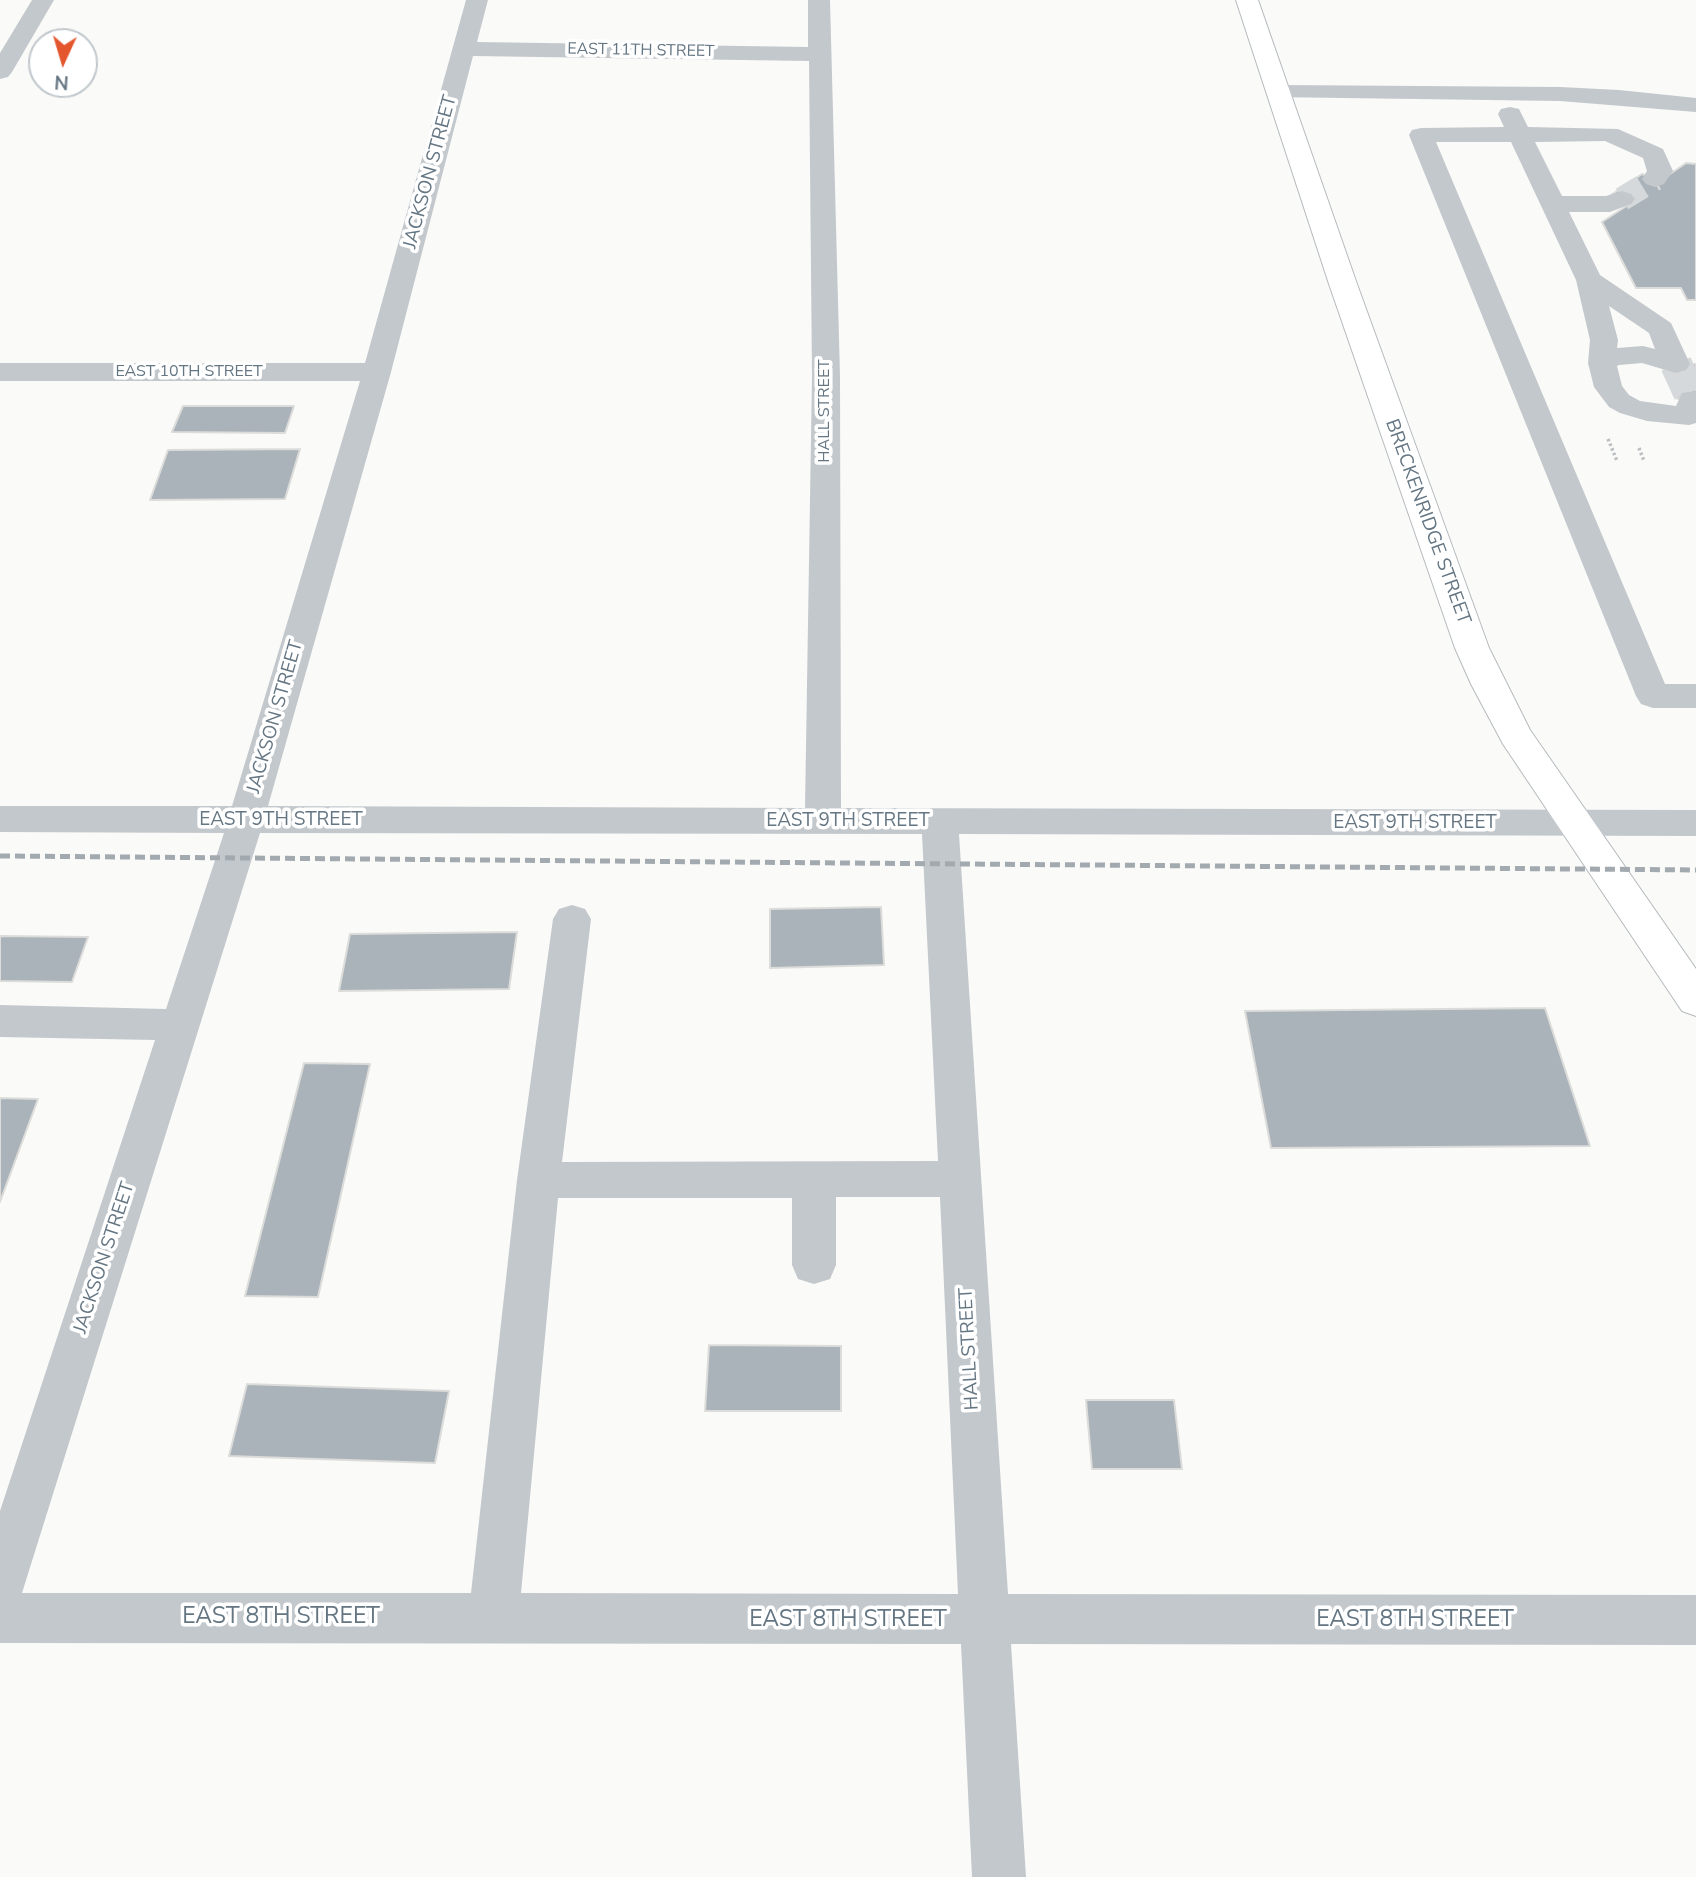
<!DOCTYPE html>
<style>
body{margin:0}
#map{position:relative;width:1696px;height:1877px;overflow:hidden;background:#fafaf8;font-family:"Nunito Sans",sans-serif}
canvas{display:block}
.north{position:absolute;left:28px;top:28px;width:70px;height:70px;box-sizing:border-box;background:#fff;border:2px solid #c1c8cd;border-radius:50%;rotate:184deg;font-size:19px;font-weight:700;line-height:28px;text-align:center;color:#657683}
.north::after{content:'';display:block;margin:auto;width:24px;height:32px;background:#e4572e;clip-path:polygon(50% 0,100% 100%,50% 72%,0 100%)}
</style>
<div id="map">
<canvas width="1696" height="1877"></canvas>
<div class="north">N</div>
</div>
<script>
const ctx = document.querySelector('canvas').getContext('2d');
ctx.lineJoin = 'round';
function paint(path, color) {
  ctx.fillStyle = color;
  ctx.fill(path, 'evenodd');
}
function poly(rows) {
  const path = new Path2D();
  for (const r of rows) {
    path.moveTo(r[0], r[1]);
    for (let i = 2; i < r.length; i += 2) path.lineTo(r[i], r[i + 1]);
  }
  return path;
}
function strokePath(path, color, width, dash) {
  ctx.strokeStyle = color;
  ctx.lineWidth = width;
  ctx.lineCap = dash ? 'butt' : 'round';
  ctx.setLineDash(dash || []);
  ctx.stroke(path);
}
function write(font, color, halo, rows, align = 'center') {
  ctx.font = font + ' "Nunito Sans",sans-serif';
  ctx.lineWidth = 7;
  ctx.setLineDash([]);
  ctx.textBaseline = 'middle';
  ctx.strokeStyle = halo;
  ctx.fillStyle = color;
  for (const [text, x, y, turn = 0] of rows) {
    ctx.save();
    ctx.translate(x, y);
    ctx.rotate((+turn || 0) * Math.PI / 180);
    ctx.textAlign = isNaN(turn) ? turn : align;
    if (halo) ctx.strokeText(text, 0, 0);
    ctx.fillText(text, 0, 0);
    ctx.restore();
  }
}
const building = poly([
 [1686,163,1696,164,1696,300,1687,300,1681,288,1636,288,1602,222,1631,203,1611,195,1642,174,1660,181,1686,163],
 [1662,364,1696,364,1696,399,1678,399,1662,364],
 [183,406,294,406,285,433,172,432,183,406],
 [300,449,285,499,150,500,168,450,300,449],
 [881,907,884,965,770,968,770,909,881,907],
 [517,932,509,989,339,991,350,934,517,932],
 [0,936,88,937,72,982,0,981,0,936],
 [1545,1008,1590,1146,1271,1148,1245,1011,1545,1008],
 [304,1063,370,1064,318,1297,245,1296,304,1063],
 [0,1098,38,1099,0,1202,0,1098],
 [709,1345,841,1346,841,1411,705,1411,709,1345],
 [247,1384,449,1391,435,1463,229,1456,247,1384],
 [1086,1400,1174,1400,1182,1469,1092,1469,1086,1400]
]);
paint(building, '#aab3b9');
strokePath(building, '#dcdcda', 2);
strokePath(poly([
 [1622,199,1655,179]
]), '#d5d9db', 24, [24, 12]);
strokePath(poly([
 [1676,364,1692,399]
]), '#d5d9db', 32, [32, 16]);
const major = poly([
 [1236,0,1258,0,1357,284,1489,648,1530,730,1696,969,1696,1016,1682,1011,1503,744,1471,684,1455,648,1329,284,1236,0]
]);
strokePath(major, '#b5babe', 2);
strokePath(poly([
 [1608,439,1617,461],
 [1639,448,1644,461]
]), '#bbbfc2', 3.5, [2.5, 2.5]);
paint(poly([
 [32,0,54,0,12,72,8,77,0,79,0,53,32,0],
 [466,0,488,0,477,42,808,47,808,0,830,0,840,376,841,808,1696,810,1696,836,959,834,1008,1594,1696,1595,1696,1645,1011,1644,1026,1877,972,1877,961,1644,0,1643,0,1511,155,1040,0,1037,0,1005,166,1009,224,833,0,832,0,806,232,806,360,381,0,381,0,363,365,363,466,0],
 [473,56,809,61,812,376,805,808,268,806,391,372,473,56],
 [260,833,922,834,938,1161,562,1162,591,919,585,909,572,905,559,909,553,919,517,1180,471,1593,22,1593,260,833],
 [836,1197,940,1197,958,1594,521,1593,558,1198,792,1198,792,1265,798,1279,814,1284,830,1279,836,1265,836,1197],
 [1279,85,1560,87,1619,90,1696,98,1696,112,1560,101,1271,97,1267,92,1271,87,1279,85],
 [1510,107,1519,109,1528,127,1618,129,1663,149,1673,171,1664,184,1655,187,1646,184,1642,179,1647,171,1643,158,1605,141,1535,142,1562,196,1606,196,1622,191,1631,194,1635,199,1631,204,1610,212,1569,212,1600,275,1671,323,1690,364,1686,370,1676,373,1642,363,1619,365,1617,366,1622,386,1629,395,1640,401,1676,406,1682,393,1696,391,1696,423,1689,425,1647,421,1620,413,1609,407,1594,387,1588,363,1590,340,1576,280,1511,142,1436,142,1665,684,1696,684,1696,708,1653,708,1641,704,1636,696,1409,135,1412,130,1421,128,1504,127,1498,114,1501,109,1510,107],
 [1609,306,1649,333,1655,349,1643,346,1617,348,1618,340,1609,306]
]), '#c3c8cc');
paint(major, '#fff');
strokePath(poly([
 [0,856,1696,870]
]), '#a2aab0', 5, [10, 5]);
write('16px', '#657683', '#fff', [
 ["EAST 11TH STREET",641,51,1],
 ["EAST 10TH STREET",189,372],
 ["HALL STREET",825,411,-90]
]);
write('19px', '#657683', '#fff', [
 ["JACKSON STREET",431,172,-75],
 ["BRECKENRIDGE STREET",1427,522,70],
 ["JACKSON STREET",276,717,-74],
 ["EAST 9TH STREET",281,820],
 ["EAST 9TH STREET",848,821],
 ["EAST 9TH STREET",1415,823],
 ["JACKSON STREET",105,1258,-72],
 ["HALL STREET",970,1349,-93]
]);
write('23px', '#657683', '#fff', [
 ["EAST 8TH STREET",281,1617],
 ["EAST 8TH STREET",848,1620],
 ["EAST 8TH STREET",1415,1620]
]);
</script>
